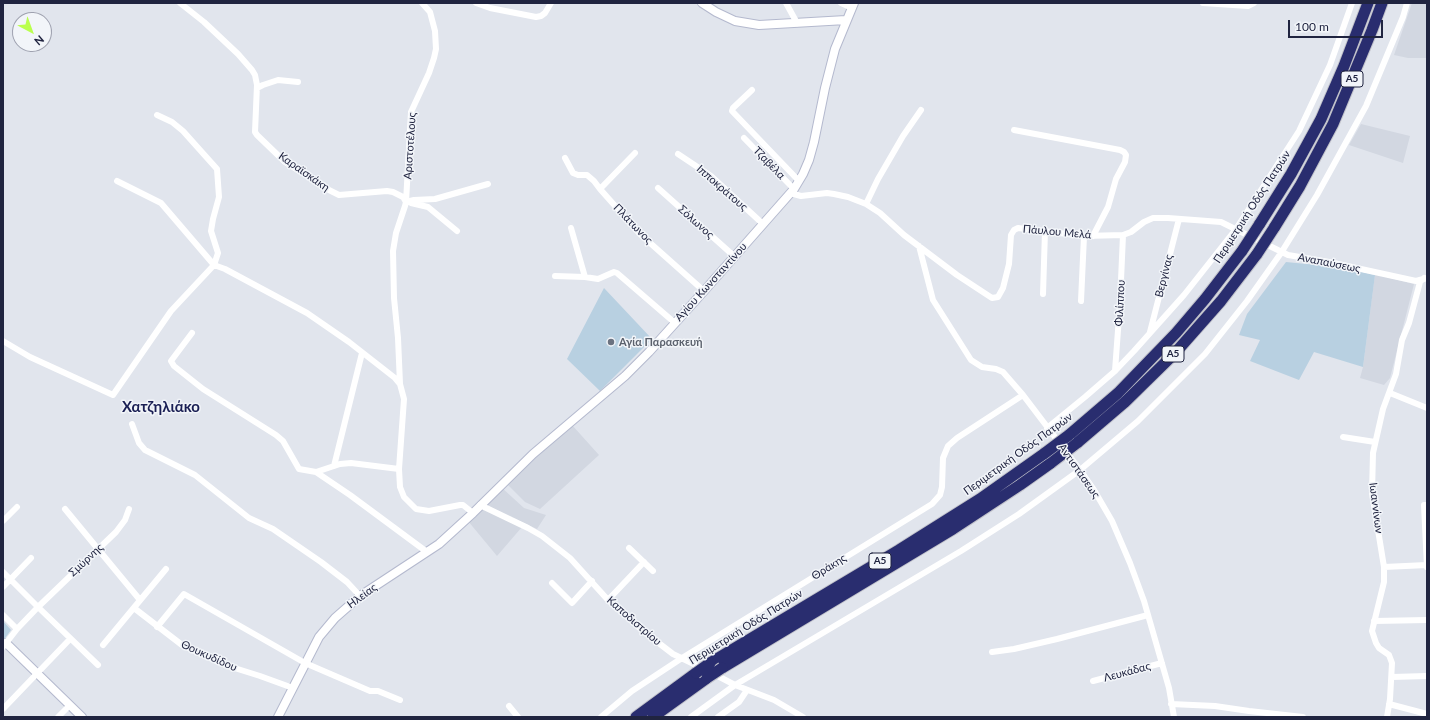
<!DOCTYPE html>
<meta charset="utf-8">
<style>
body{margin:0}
#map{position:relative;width:1430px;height:720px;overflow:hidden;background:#e1e5ed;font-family:Lato,sans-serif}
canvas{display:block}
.frame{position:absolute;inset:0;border:4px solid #202440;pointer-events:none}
.north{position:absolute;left:12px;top:12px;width:40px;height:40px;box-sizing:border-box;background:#f2f5f9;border:1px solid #9ea1af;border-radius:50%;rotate:139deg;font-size:11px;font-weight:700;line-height:16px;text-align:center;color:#202440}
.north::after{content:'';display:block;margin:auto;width:14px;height:18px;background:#baff4e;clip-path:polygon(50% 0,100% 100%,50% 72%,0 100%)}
.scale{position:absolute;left:1288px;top:20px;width:95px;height:18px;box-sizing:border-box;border:2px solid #202440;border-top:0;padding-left:5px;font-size:12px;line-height:14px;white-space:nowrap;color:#202440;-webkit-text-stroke:3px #f2f5f9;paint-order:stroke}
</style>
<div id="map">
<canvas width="1430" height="720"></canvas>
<div class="frame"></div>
<div class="north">N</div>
<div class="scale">100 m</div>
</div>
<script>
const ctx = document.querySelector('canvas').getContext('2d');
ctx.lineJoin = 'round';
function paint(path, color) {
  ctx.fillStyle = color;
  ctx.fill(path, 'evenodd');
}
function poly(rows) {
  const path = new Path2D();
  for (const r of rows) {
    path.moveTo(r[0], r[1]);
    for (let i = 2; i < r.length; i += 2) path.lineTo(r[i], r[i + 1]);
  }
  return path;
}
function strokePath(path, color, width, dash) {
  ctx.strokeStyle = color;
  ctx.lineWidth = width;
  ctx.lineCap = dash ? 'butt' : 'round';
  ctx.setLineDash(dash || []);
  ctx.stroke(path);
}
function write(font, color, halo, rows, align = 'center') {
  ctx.font = font + ' Lato,sans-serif';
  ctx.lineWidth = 3;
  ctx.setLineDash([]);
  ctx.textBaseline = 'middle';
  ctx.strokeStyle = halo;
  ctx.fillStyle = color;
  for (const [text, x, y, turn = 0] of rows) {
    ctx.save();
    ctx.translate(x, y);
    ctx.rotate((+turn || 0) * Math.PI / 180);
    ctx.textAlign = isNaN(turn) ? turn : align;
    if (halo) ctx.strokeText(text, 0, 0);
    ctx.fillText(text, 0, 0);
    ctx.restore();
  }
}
paint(poly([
 [1412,3,1427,3,1427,58,1408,58,1394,55],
 [1361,124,1410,136,1403,163,1349,145],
 [1375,274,1414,284,1390,378,1384,385,1360,378,1363,367],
 [572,425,599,455,540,509,525,502,506,483],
 [501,487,524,508,546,515,537,529,510,517,485,504],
 [481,508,522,527,497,556,468,521]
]), '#d2d7e1');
paint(poly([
 [1286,262,1327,266,1328,264,1375,275,1363,367,1314,352,1299,380,1250,361,1260,340,1239,335,1247,314],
 [604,288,652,339,600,391,567,359],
 [3,621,11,630,3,641]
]), '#b8d0e1');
const secondary = poly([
 [702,3,716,12,735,21,759,25,846,20],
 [6,643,82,717],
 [278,717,319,637,335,618,360,596,439,544,473,513,533,454,625,376,649,352,704,291,794,189,803,174,809,160,814,142,825,88,835,49,854,3]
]);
const highway = poly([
 [1259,225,1291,174,1321,119,1344,66,1368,3],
 [1274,228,1300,186,1333,124,1372,30,1382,3],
 [1069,435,1118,393,1176,333,1205,299,1242,251],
 [1077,443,1125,402,1176,352,1221,301,1257,254],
 [710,663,899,550,980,499,1045,453],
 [722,668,953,529,1020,485,1051,463],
 [636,717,696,673],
 [653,717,707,678]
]);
strokePath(secondary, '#b4b9ce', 10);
strokePath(highway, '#c1c2ca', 13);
strokePath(poly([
 [180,3,204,22,238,54,252,70,255,75,257,85,255,132,257,135,285,162,329,190,339,195,387,191,393,192,403,197,406,202,405,206,396,233,393,251,394,298,398,338,400,384],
 [476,3,490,8,536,17,541,16,545,13,551,3],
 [786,3,797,23],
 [841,3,852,8],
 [1203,3,1248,6,1254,3],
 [257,88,263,85,278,80,298,82],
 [752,90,733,108,732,111,799,181],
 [1014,130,1120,150,1124,152,1126,155,1125,162,1116,179,1108,207,1093,236],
 [744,138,794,189],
 [635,153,600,189,640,234,704,291],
 [678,154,711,176,763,224],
 [565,158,573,173,578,175,587,175,594,181,600,189],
 [117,181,161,203,214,265,225,269,307,313,349,342,395,378,400,384,404,399,399,469,400,487,404,497,416,509,429,511,460,505,463,505,473,513],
 [658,188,734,256],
 [790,193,801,196,827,193,834,194,848,197,866,204,880,213,904,235,957,275,992,298,998,297,1003,288,1009,264,1011,235,1014,230,1018,228,1084,236,1123,235,1131,232,1144,222,1153,218,1168,218,1221,222,1288,255,1329,262,1416,281,1427,278],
 [406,202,411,112,429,73,434,58,436,49,435,31,430,12,422,3],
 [406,202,414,200,435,199,488,184],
 [411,203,428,207,457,231],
 [866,204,878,179,903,136,921,110],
 [571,228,585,277,598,279,614,272,617,273,675,323],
 [919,246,933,300,971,360,982,367,996,369,1003,372,1023,395,1080,470,1094,490,1112,521,1130,563,1144,601,1169,688,1174,717],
 [555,276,585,277],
 [1043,294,1045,231],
 [1081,301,1084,236],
 [1150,332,1179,219],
 [192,333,171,361,174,366,203,389,276,435,283,441,299,469,316,472,350,495,427,552],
 [3,341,30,357,113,395,171,311,214,265,218,253,211,231,213,219,219,197,217,169,183,131,172,122,157,115],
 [1115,371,1120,303,1123,235],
 [1390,393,1427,408],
 [132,424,139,443,145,450,195,475,249,518,273,529,321,562,347,582,360,596],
 [1047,428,1085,397,1115,371,1134,351,1184,295,1236,229,1299,131,1330,65,1352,3],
 [1343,437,1375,442],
 [334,466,362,353],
 [316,472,340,464,351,463,399,469],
 [480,505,528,528,542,536,570,558,608,600,643,631,673,654,704,669],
 [1427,505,1424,505,1427,567],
 [65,509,140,600],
 [3,521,17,507],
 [629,548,653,571],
 [1384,567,1427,565],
 [3,572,38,607,98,665],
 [552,583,572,603,592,581],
 [3,587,31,558],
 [608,600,644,562],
 [134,608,182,645,225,665,260,676,293,688],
 [3,615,17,629],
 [1374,621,1427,620],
 [157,627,184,594,305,663,370,691,378,691,400,700],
 [103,645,166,569],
 [3,647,17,629,38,607,116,532,125,520,129,509],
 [992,652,1014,649,1057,639,1148,615],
 [712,673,735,685,774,700,803,717],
 [1392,677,1427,676],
 [1093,681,1162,663],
 [1171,704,1215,706,1249,711,1303,717],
 [1389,704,1427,714],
 [509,706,518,717],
 [3,709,70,639],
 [58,717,70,705],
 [601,717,632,691,682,658,932,504,940,495,942,487,943,458,948,446,957,438,1023,395],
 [691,717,735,685,961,551,1019,514,1080,470,1138,421,1205,354,1247,301,1281,253,1317,195,1366,106,1403,17,1407,3],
 [718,717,739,702,747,690],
 [1387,717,1390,699,1392,663,1389,655,1379,648,1376,643,1372,631,1384,582,1384,567,1372,493,1373,453,1383,409,1396,374,1402,340,1409,323,1420,282,1424,278]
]), '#fff', 6);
strokePath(secondary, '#fff', 8);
strokePath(highway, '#292d6f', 11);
const highwayBridge = poly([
 [1242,251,1259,225],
 [1257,254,1274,228],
 [1045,453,1069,435],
 [1051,463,1077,443],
 [696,673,710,663],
 [707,678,722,668]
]);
strokePath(highwayBridge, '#c1c2ca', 13, []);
strokePath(highwayBridge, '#292d6f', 11);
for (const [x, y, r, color] of [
 [611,342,4,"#6b7280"]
]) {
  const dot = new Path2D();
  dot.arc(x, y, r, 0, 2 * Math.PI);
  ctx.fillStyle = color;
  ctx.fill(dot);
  strokePath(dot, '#f2f5f9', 1.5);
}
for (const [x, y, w] of [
 [1352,79,22],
 [1173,354,22],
 [880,561,22]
]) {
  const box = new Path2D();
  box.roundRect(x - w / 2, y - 8, w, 16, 3);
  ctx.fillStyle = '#f2f5f9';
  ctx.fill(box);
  strokePath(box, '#202440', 1);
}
write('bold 10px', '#202440', null, [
 ["Α5",1352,79],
 ["Α5",1173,354],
 ["Α5",880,561]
]);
write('11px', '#202440', '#f2f5f9', [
 ["Αριστοτέλους",410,146,-86],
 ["Τζαβέλα",769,163,46],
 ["Καραϊσκάκη",304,172,35],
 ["Ιπποκράτους",722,188,41],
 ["Περιμετρική Οδός Πατρών",1252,207,-57],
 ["Σόλωνος",696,222,42],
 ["Πλάτωνος",633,224,46],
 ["Πάυλου Μελά",1057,232,5],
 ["Αναπαύσεως",1329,263,11],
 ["Βεργίνας",1164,276,-76],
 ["Αγίου Κωνσταντίνου",711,282,-48],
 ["Φιλίππου",1120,303,-87],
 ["Περιμετρική Οδός Πατρών",1018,454,-36],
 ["Αντιστάσεως",1079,471,55],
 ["Ιωαννίνων",1376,508,83],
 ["Σμύρνης",86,560,-43],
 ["Θράκης",829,567,-32],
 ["Ηλείας",362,596,-36],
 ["Καποδιστρίου",634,621,41],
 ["Περιμετρική Οδός Πατρών",746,627,-32],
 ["Θουκυδίδου",209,656,24],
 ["Λευκάδας",1127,672,-15]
]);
write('bold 11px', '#5b616d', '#f2f5f9', [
 ["Αγία Παρασκευή",619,342]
], 'left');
write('bold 15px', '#1a1f54', '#f2f5f9', [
 ["Χατζηλιάκο",161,407]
]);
</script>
